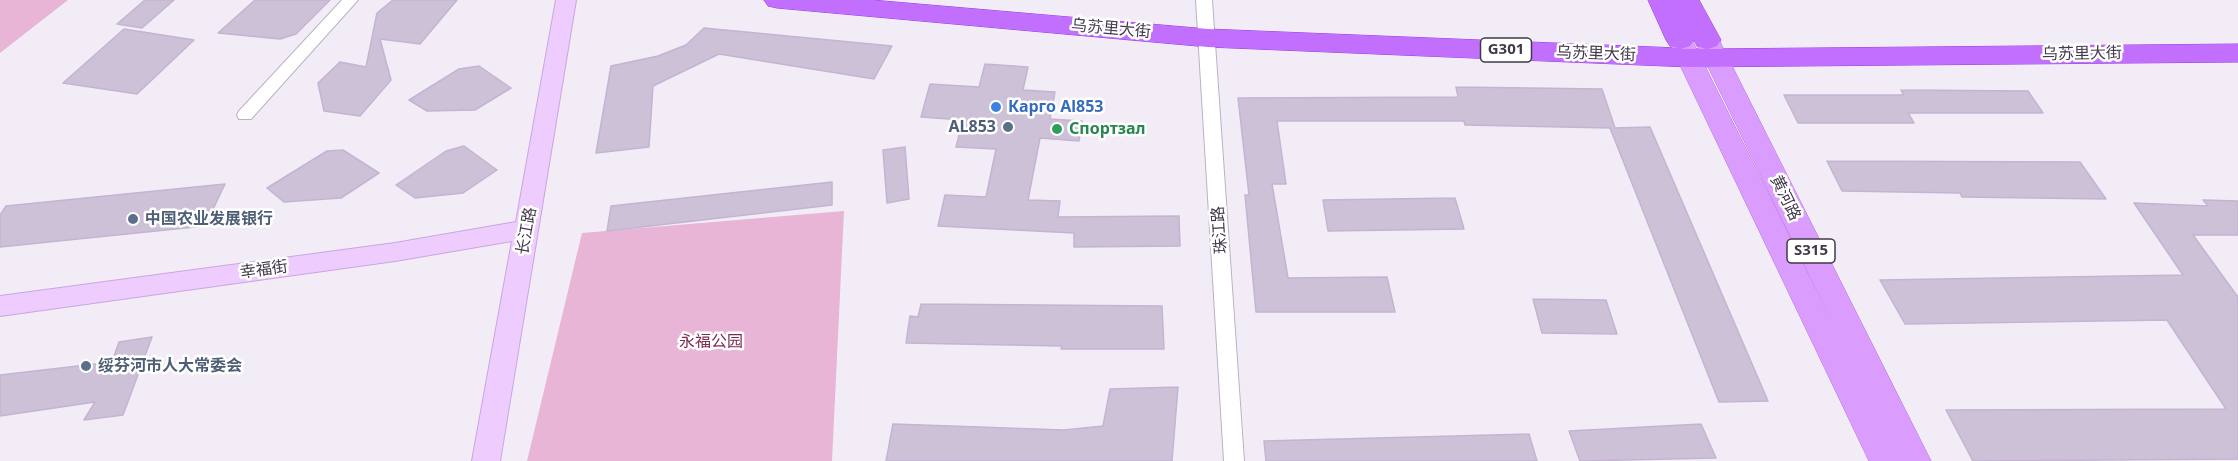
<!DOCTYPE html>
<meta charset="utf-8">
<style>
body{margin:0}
canvas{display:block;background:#f2ecf6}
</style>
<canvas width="2238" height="461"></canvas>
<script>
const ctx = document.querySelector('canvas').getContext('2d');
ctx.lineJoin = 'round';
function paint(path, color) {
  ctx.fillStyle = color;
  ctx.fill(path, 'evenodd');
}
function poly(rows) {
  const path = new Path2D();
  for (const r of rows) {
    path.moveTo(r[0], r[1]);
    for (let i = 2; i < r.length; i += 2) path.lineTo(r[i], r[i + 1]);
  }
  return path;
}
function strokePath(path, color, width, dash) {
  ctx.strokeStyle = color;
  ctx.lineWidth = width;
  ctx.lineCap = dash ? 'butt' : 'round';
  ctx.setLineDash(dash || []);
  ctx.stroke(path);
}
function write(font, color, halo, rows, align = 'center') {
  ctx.font = font + ' "Noto Sans","Noto Sans SC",sans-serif';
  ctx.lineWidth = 5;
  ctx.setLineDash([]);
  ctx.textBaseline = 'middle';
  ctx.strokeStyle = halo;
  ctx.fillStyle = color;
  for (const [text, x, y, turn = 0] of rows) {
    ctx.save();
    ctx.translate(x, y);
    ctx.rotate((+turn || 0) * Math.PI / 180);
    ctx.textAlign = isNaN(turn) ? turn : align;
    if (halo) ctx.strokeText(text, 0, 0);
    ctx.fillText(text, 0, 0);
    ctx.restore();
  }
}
paint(poly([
 [0,0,68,0,0,53],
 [844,211,832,461,527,461,582,233]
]), '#e9b5d6');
const building = poly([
 [145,0,174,0,142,28,117,24,145,0],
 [255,0,330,0,296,34,280,39,218,33,255,0],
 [393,0,457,0,420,44,380,39,391,80,360,116,324,111,318,83,340,62,366,67,377,13,393,0],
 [704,28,892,46,874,79,719,54,653,86,649,147,596,153,611,66,658,56,686,45,704,28],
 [124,29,194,40,137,94,63,83,124,29],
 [985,64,1028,67,1023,90,1055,92,1050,119,1082,121,1079,141,1040,138,1028,200,1060,201,1058,217,1179,216,1180,246,1074,247,1074,233,938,226,945,195,986,197,996,149,956,147,963,120,921,117,930,84,979,87,985,64],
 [479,66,511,88,475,110,427,111,409,100,459,69,479,66],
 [1456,87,1602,89,1615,128,1650,127,1768,401,1719,402,1610,128,1465,125,1464,121,1277,121,1286,184,1272,184,1288,278,1387,277,1395,312,1256,312,1245,195,1249,195,1238,98,1458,97,1456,87],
 [1901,90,2028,91,2043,113,1908,113,1914,123,1798,123,1784,95,1904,95,1901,90],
 [464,146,497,170,463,193,415,198,396,185,446,151,464,146],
 [905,147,909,199,887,203,883,150,905,147],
 [343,150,379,173,341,198,284,202,267,188,327,151,343,150],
 [1827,161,2080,162,2106,199,1962,197,1960,193,1842,191,1827,161],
 [832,182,832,205,607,231,611,206,832,182],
 [225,184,205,226,0,247,0,215,6,206,225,184],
 [1455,198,1464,229,1328,231,1323,200,1455,198],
 [2203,200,2238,201,2238,235,2193,235,2238,297,2238,459,1973,461,1946,410,2226,409,2167,320,1905,324,1880,280,2183,275,2134,203,2208,206,2203,200],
 [1533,299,1606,300,1617,334,1542,333,1533,299],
 [921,304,1162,306,1164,349,1061,349,1062,346,906,343,910,316,918,317,921,304],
 [152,337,123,415,84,420,95,402,0,416,0,375,112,362,119,342,152,337],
 [1178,387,1172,461,886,461,893,424,1064,430,1103,426,1110,389,1178,387],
 [1701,424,1716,458,1580,461,1569,431,1701,424],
 [1529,434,1537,461,1266,461,1264,441,1529,434]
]);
paint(building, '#cdc1d7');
strokePath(building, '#c4b4d2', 1.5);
const street = poly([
 [342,0,358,0,251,119,239,119,237,115,239,111,342,0],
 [1196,0,1212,0,1244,461,1224,461,1196,0]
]);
const secondary = poly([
 [556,0,576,0,500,461,472,461,512,241,395,261,0,316,0,296,395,243,516,222,556,0]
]);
const primary = poly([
 [1680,32,1688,35,1692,40,1831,320,1695,40,1699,35,1707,32,1715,35,1719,40,1931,461,1869,461,1668,40,1672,35,1680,32]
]);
const highway = poly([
 [764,0,872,0,1208,29,1678,48,1670,46,1666,40,1648,0,1699,0,1721,40,1717,46,1708,49,2238,44,2238,62,1689,67,1208,47,777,8,768,6,764,0],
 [1694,40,1697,46,1706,49,1681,49,1690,46,1694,40]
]);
strokePath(street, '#bcb1c4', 2);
strokePath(secondary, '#cca4e1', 2);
strokePath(primary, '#b66be4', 1);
strokePath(highway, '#953edd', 1);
paint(street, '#fff');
paint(secondary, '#eecdfe');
paint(primary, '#da9dfd');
paint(highway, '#c26ffd');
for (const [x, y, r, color] of [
 [996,107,6,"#3f7fe0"],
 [1008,127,6,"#5c6f8a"],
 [1057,129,6,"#2e9e5b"],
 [133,219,6,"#5c6f8a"],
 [86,366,6,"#5c6f8a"]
]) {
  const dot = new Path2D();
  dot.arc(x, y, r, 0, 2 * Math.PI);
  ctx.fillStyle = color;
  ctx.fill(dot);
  strokePath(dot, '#fff', 2);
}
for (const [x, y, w] of [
 [1506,50,51],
 [1811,251,48]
]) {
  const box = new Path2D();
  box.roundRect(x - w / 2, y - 12, w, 24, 4.5);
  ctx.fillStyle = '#fff';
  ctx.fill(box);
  strokePath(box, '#42394a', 1.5);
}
write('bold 15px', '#42394a', null, [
 ["G301",1506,50],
 ["S315",1811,251]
]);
write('16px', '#42394a', '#fff', [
 ["乌苏里大街",1111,29,5],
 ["乌苏里大街",1596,54,2],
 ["乌苏里大街",2082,54,-1],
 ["黄河路",1785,198,64],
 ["珠江路",1220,230,-94],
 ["长江路",527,231,-80],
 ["幸福街",264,270,-8]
]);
write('bold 16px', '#366cbe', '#fff', [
 ["Карго Al853",1008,107]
], 'left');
write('bold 16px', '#4e5e75', '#fff', [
 ["AL853",996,127,"right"],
 ["中国农业发展银行",145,219],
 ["绥芬河市人大常委会",98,366]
], 'left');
write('bold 16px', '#27864d', '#fff', [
 ["Спортзал",1069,129]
], 'left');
write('16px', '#7d2b51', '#fff', [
 ["永福公园",711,342]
]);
</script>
